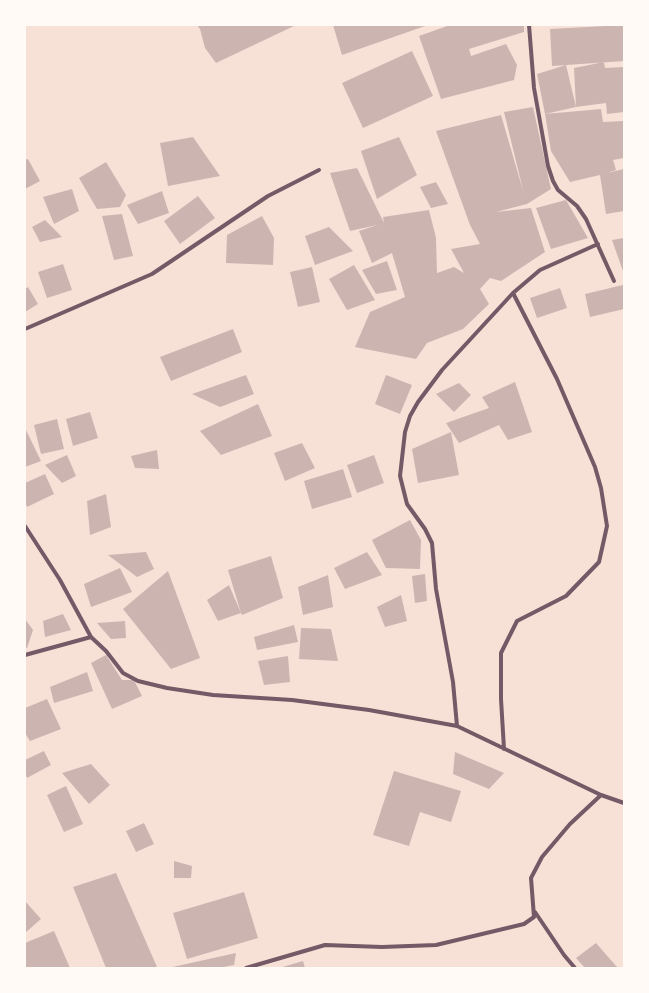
<!DOCTYPE html>
<style>
body{margin:0}
#map{position:relative;width:649px;height:993px;overflow:hidden;background:#f7e1d7;font-family:Raleway,sans-serif}
canvas{display:block}
.frame{position:absolute;inset:0;border:26px solid #fffaf5;pointer-events:none}
</style>
<div id="map">
<canvas width="649" height="993"></canvas>
<div class="frame"></div>
</div>
<script>
const ctx = document.querySelector('canvas').getContext('2d');
ctx.lineJoin = 'round';
function paint(path, color) {
  ctx.fillStyle = color;
  ctx.fill(path, 'evenodd');
}
function poly(rows) {
  const path = new Path2D();
  for (const r of rows) {
    path.moveTo(r[0], r[1]);
    for (let i = 2; i < r.length; i += 2) path.lineTo(r[i], r[i + 1]);
  }
  return path;
}
function strokePath(path, color, width, dash) {
  ctx.strokeStyle = color;
  ctx.lineWidth = width;
  ctx.lineCap = dash ? 'butt' : 'round';
  ctx.setLineDash(dash || []);
  ctx.stroke(path);
}
paint(poly([
 [197,25,296,25,216,63,205,48,200,29],
 [333,25,428,25,342,55],
 [450,25,524,25,524,32,469,49,471,56,506,44,517,65,514,80,441,99,419,36],
 [624,25,624,61,552,66,550,29],
 [412,51,433,96,363,128,342,83],
 [604,62,605,68,624,67,624,112,607,114,606,103,576,107,574,68],
 [566,65,576,107,545,114,537,74],
 [533,107,551,189,527,204,496,212,531,208,545,252,501,281,490,278,480,289,489,304,463,329,427,343,416,359,355,347,370,312,405,297,392,253,372,263,359,231,377,225,350,231,330,173,357,168,384,223,383,217,429,210,436,238,437,273,454,267,464,273,451,249,480,244,470,225,436,131,501,115,524,194,504,112],
 [601,109,603,122,624,121,624,158,613,160,616,170,607,173,624,169,624,211,606,214,600,175,570,182,551,151,545,114],
 [193,137,220,176,168,186,160,143],
 [399,137,417,175,377,199,361,151],
 [28,159,40,181,25,189,25,160],
 [106,162,126,195,120,207,97,209,79,178],
 [436,182,448,204,431,208,420,187],
 [72,189,79,211,54,224,43,197],
 [162,191,169,213,138,224,127,205],
 [198,196,215,218,180,244,164,221],
 [566,200,588,238,551,249,536,208],
 [122,214,133,256,114,260,102,216],
 [262,216,274,238,273,265,226,263,227,235],
 [45,220,62,237,40,242,32,227],
 [329,227,353,251,315,265,305,236],
 [624,238,624,274,612,240],
 [387,261,397,290,376,294,362,270],
 [63,264,72,290,47,298,38,272],
 [354,265,375,300,347,310,329,279],
 [312,267,320,302,298,307,290,272],
 [623,285,624,309,590,317,585,294],
 [28,287,38,304,25,312,25,289],
 [560,288,567,308,537,318,530,298],
 [233,329,242,352,171,381,160,357],
 [246,375,254,394,220,407,192,394],
 [386,375,412,385,400,414,375,404],
 [515,382,532,432,508,440,499,425,459,443,446,423,489,408,482,397],
 [459,383,471,395,454,412,436,394],
 [258,404,272,436,221,455,200,431],
 [90,412,98,438,73,446,66,419],
 [57,419,64,449,41,454,34,425],
 [25,428,41,461,25,467],
 [451,432,459,475,418,483,412,449],
 [302,443,315,468,285,481,274,453],
 [157,450,159,469,135,468,131,456],
 [67,455,76,476,62,483,45,465],
 [374,455,384,483,357,493,347,465],
 [343,469,352,497,312,509,304,481],
 [45,474,54,494,27,507,25,502,25,483],
 [106,494,111,527,90,535,87,501],
 [410,520,421,540,420,569,386,568,372,540],
 [146,552,154,569,137,577,108,555],
 [367,552,382,575,345,589,334,568],
 [271,556,283,598,242,615,241,613,218,621,207,600,229,585,241,613,228,570],
 [120,568,132,592,91,607,84,584],
 [168,571,200,658,171,669,123,609],
 [425,574,427,601,415,603,412,576],
 [328,575,333,607,303,615,298,587],
 [401,595,407,621,385,627,377,607],
 [63,614,71,630,45,637,43,621],
 [25,619,33,630,27,648,25,648],
 [125,621,126,638,111,639,97,623],
 [294,625,298,642,257,650,254,637],
 [301,628,331,629,338,661,299,659],
 [106,655,122,680,134,680,142,696,112,709,91,663],
 [288,656,290,682,264,685,258,661],
 [87,672,93,691,54,703,50,687],
 [47,699,61,729,30,741,25,733,25,708],
 [44,751,51,765,27,778,25,773,25,760],
 [455,752,504,773,489,789,453,774],
 [91,764,110,785,89,804,62,773],
 [394,771,461,791,451,822,420,812,409,846,373,835],
 [66,786,83,824,64,832,47,795],
 [144,823,154,844,136,852,126,831],
 [174,861,192,866,191,878,174,878],
 [116,873,157,967,106,968,73,887],
 [244,892,258,938,187,959,173,913],
 [25,901,41,919,25,933],
 [54,931,70,968,25,968,25,943],
 [596,943,617,967,585,968,576,958],
 [236,953,234,965,218,968,168,968],
 [303,961,305,968,279,968]
]), '#ccb4b1');
strokePath(poly([
 [529,25,534,88,548,166,553,181,558,190,577,206,586,219,614,281],
 [25,329,152,274,268,196,319,170],
 [25,526,60,580,91,637,106,651,123,673,138,681,167,688,213,695,292,700,369,710,457,726,601,795,624,803],
 [25,655,91,637],
 [457,726,453,682,436,589,432,543,425,529,407,504,400,476,405,432,410,416,418,402,442,370,513,293,540,270,598,244],
 [504,749,501,699,501,653,517,621,566,596,599,562,607,526,601,488,595,467,557,379,513,293],
 [535,912,564,955,575,968],
 [246,968,325,945,382,947,436,945,524,924,534,917,531,878,542,857,570,824,601,795]
]), '#755966', 4);
</script>
